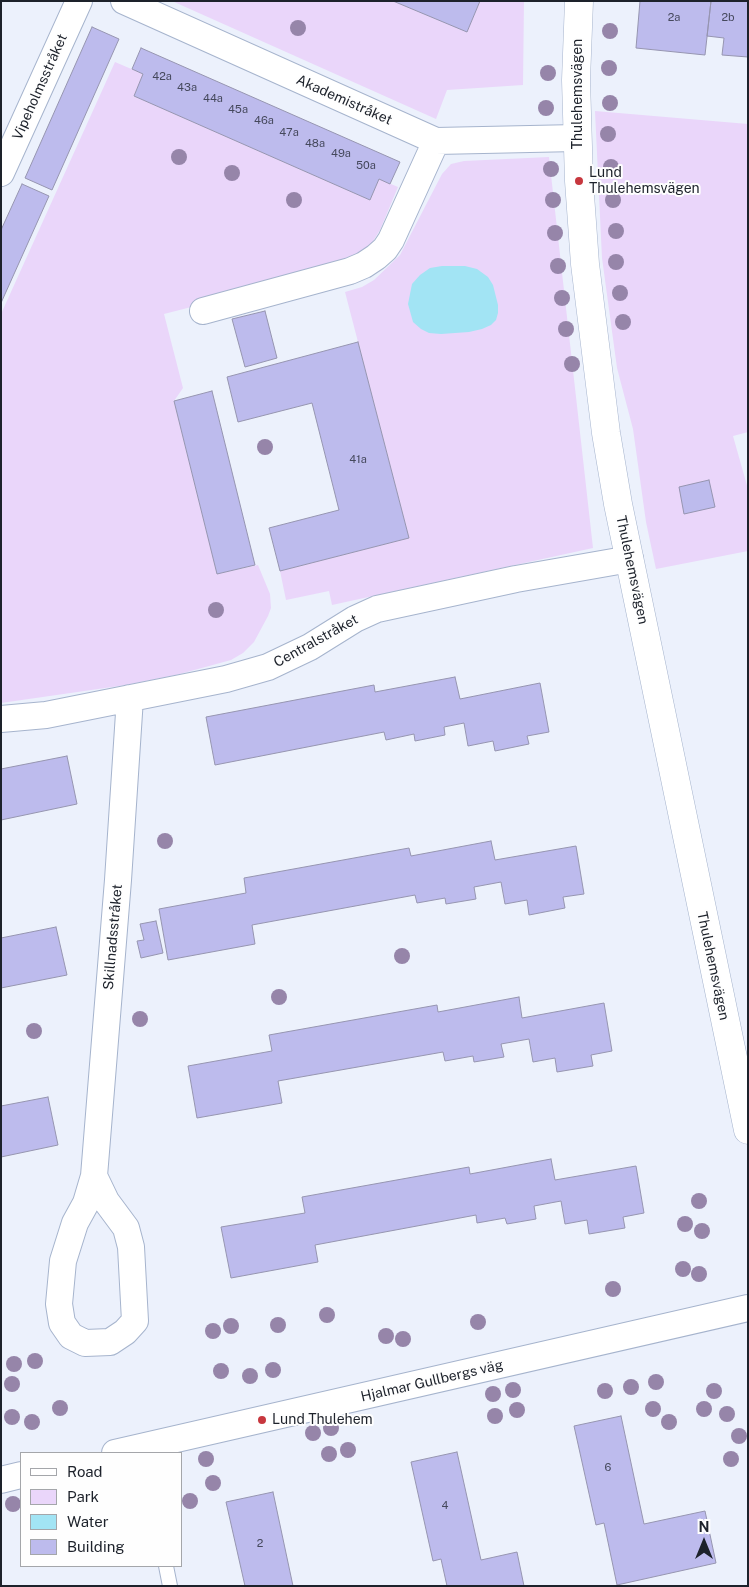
<!DOCTYPE html>
<meta charset="utf-8">
<style>
body{margin:0}
#map{position:relative;width:749px;height:1587px;overflow:hidden;background:#ecf1fc;font-family:"Public Sans",sans-serif}
canvas{display:block}
.frame{position:absolute;inset:0;border:2px solid #1d222b;pointer-events:none}
.legend{position:absolute;left:20px;top:1452px;width:162px;height:115px;box-sizing:border-box;background:#fefefe;border:1px solid #a4a6aa;margin:0;padding:6px 9px;list-style:none;font-size:15px;color:#1d222b}
.legend li{display:flex;align-items:center;gap:10px;height:25px}
.legend b{width:25px;border:1px solid #a4a6aa}
.north{position:absolute;left:679px;top:1517px;width:50px;height:50px;-webkit-text-stroke:4px #fefefe;paint-order:stroke;rotate:0deg;font-size:14px;font-weight:700;line-height:20px;text-align:center;color:#1d222b}
.north::after{content:'';display:block;margin:auto;width:18px;height:22px;background:#1d222b;clip-path:polygon(50% 0,100% 100%,50% 72%,0 100%)}
</style>
<div id="map">
<canvas width="749" height="1587"></canvas>
<div class="frame"></div>
<ul class="legend">
<li><b style="height:6px;background:#fff"></b>Road</li>
<li><b style="height:14px;background:#ead6fa"></b>Park</li>
<li><b style="height:14px;background:#a2e4f4"></b>Water</li>
<li><b style="height:14px;background:#bdbbed"></b>Building</li>
</ul>
<div class="north">N</div>
</div>
<script>
const ctx = document.querySelector('canvas').getContext('2d');
ctx.lineJoin = 'round';
function paint(path, color) {
  ctx.fillStyle = color;
  ctx.fill(path, 'evenodd');
}
function poly(rows) {
  const path = new Path2D();
  for (const r of rows) {
    path.moveTo(r[0], r[1]);
    for (let i = 2; i < r.length; i += 2) path.lineTo(r[i], r[i + 1]);
  }
  return path;
}
function strokePath(path, color, width, dash) {
  ctx.strokeStyle = color;
  ctx.lineWidth = width;
  ctx.lineCap = dash ? 'butt' : 'round';
  ctx.setLineDash(dash || []);
  ctx.stroke(path);
}
function write(font, color, halo, rows, align = 'center') {
  ctx.font = font + ' "Public Sans",sans-serif';
  ctx.lineWidth = 4;
  ctx.setLineDash([]);
  ctx.textBaseline = 'middle';
  ctx.strokeStyle = halo;
  ctx.fillStyle = color;
  for (const [text, x, y, turn = 0] of rows) {
    ctx.save();
    ctx.translate(x, y);
    ctx.rotate((+turn || 0) * Math.PI / 180);
    ctx.textAlign = isNaN(turn) ? turn : align;
    if (halo) ctx.strokeText(text, 0, 0);
    ctx.fillText(text, 0, 0);
    ctx.restore();
  }
}
paint(poly([
 [172,1,393,1,467,32,480,1,524,1,523,85,447,90,436,119],
 [115,62,143,74,134,96,370,200,379,179,398,187,380,230,370,246,339,269,164,314,183,388,174,401,217,574,258,565,270,594,271,608,268,616,254,642,243,653,231,660,176,675,126,685,1,703,1,314],
 [595,111,748,124,748,432,733,436,748,489,748,551,656,569,646,522,633,429,617,368,602,258],
 [549,157,593,548,332,605,329,591,286,600,280,571,409,538,345,292,362,287,374,280,400,255,442,174,451,164,464,161]
]), '#ead6fa');
paint(poly([
 [442,266,465,266,477,269,488,277,493,285,498,305,498,313,496,320,491,325,482,329,469,332,441,334,429,333,421,329,413,322,408,304,412,284,420,275,430,268]
]), '#a2e4f4');
const building = poly([
 [393,1,480,1,467,32,393,1],
 [640,1,711,1,705,55,636,48,640,1],
 [711,1,748,1,748,57,722,55,724,38,707,36,711,1],
 [92,27,119,39,52,190,25,178,92,27],
 [141,48,400,162,390,184,379,179,370,200,134,96,143,74,132,69,141,48],
 [22,184,49,196,1,303,1,230,22,184],
 [265,311,277,358,245,367,232,319,265,311],
 [358,342,409,538,280,571,269,528,339,510,312,403,238,422,227,377,358,342],
 [212,391,255,565,217,574,174,401,212,391],
 [709,480,715,507,684,514,679,487,709,480],
 [455,677,460,699,540,683,549,732,527,736,529,744,495,751,493,741,468,746,464,723,444,727,445,735,415,741,414,734,386,740,384,732,215,765,206,717,374,685,375,692,455,677],
 [67,756,77,804,1,820,1,769,67,756],
 [491,841,495,860,576,846,584,894,563,897,565,908,529,915,527,900,505,904,501,882,474,887,476,899,446,904,445,898,417,903,415,895,252,925,255,944,168,960,159,909,246,893,244,878,409,848,411,856,491,841],
 [156,921,163,953,141,958,137,941,144,940,140,924,156,921],
 [56,927,67,975,1,988,1,938,56,927],
 [519,997,522,1018,604,1003,612,1051,591,1055,593,1066,557,1072,555,1058,533,1062,529,1039,501,1044,504,1057,474,1062,473,1056,445,1061,443,1052,278,1081,282,1103,197,1118,188,1066,272,1051,269,1035,437,1005,438,1012,519,997],
 [48,1097,58,1145,1,1157,1,1106,48,1097],
 [551,1159,555,1180,636,1166,644,1213,623,1217,625,1228,589,1234,587,1220,565,1224,561,1201,534,1206,536,1219,507,1224,505,1218,477,1223,476,1215,315,1245,318,1262,231,1278,221,1227,305,1213,302,1197,469,1167,470,1174,551,1159],
 [621,1416,644,1524,705,1511,716,1563,617,1585,604,1523,596,1525,574,1426,621,1416],
 [457,1452,481,1560,517,1552,524,1586,447,1586,441,1559,433,1561,411,1462,457,1452],
 [273,1492,293,1586,245,1586,226,1502,273,1492]
]);
paint(building, '#bdbbed');
strokePath(building, '#9695b0', 1);
const lane = poly([
 [166,1566,170,1586]
]);
const street = poly([
 [124,1,436,141,577,138],
 [1,173,79,1],
 [203,311,350,271,364,265,376,257,385,249,391,240,436,141],
 [1,719,46,715,226,679,268,667,310,647,355,619,377,609,516,579,630,559],
 [94,1176,106,1201,126,1228,131,1247,135,1321,125,1332,110,1342,85,1343,71,1336,62,1323,59,1304,63,1261,75,1223,86,1203,94,1176,118,880,130,698],
 [115,1453,748,1308],
 [1,1480,21,1475]
]);
const secondary = poly([
 [579,1,576,80,579,181,585,264,606,433,618,504,748,1130]
]);
strokePath(lane, '#a6b4cd', 16);
strokePath(street, '#a6b4cd', 28);
strokePath(secondary, '#a6b4cd', 29);
strokePath(lane, '#fff', 14);
strokePath(street, '#fff', 26);
strokePath(secondary, '#fff', 28);
ctx.fillStyle = '#9685a9';
for (const [x, y] of [
 [298,28],
 [610,31],
 [609,68],
 [548,73],
 [610,103],
 [546,108],
 [608,134],
 [179,157],
 [611,167],
 [551,169],
 [232,173],
 [294,200],
 [553,200],
 [613,200],
 [616,231],
 [555,233],
 [616,262],
 [558,266],
 [620,293],
 [562,298],
 [623,322],
 [566,329],
 [572,364],
 [265,447],
 [216,610],
 [165,841],
 [402,956],
 [279,997],
 [140,1019],
 [34,1031],
 [699,1201],
 [685,1224],
 [702,1231],
 [683,1269],
 [699,1274],
 [613,1289],
 [327,1315],
 [478,1322],
 [278,1325],
 [231,1326],
 [213,1331],
 [386,1336],
 [403,1339],
 [35,1361],
 [14,1364],
 [273,1370],
 [221,1371],
 [250,1376],
 [656,1382],
 [12,1384],
 [631,1387],
 [513,1390],
 [605,1391],
 [714,1391],
 [493,1394],
 [60,1408],
 [653,1409],
 [704,1409],
 [517,1410],
 [727,1414],
 [495,1416],
 [12,1417],
 [32,1422],
 [669,1422],
 [331,1428],
 [313,1433],
 [739,1436],
 [348,1450],
 [329,1454],
 [206,1459],
 [731,1459],
 [213,1483],
 [190,1501],
 [13,1504]
]) {
  ctx.beginPath();
  ctx.arc(x, y, 8, 0, 2 * Math.PI);
  ctx.fill();
}
for (const [x, y, r, color] of [
 [579,181,5,"#c7373e"],
 [262,1420,5,"#c7373e"]
]) {
  const dot = new Path2D();
  dot.arc(x, y, r, 0, 2 * Math.PI);
  ctx.fillStyle = color;
  ctx.fill(dot);
  strokePath(dot, '#fefefe', 2);
}
write('11px', '#45485c', null, [
 ["2a",674,18],
 ["2b",728,18],
 ["42a",162,77],
 ["43a",187,88],
 ["44a",213,99],
 ["45a",238,110],
 ["46a",264,121],
 ["47a",289,133],
 ["48a",315,144],
 ["49a",341,154],
 ["50a",366,166],
 ["41a",358,460],
 ["6",608,1468],
 ["4",445,1506],
 ["2",260,1544]
]);
write('14px', '#1d222b', '#fefefe', [
 ["Vipeholmsstråket",40,87,-66],
 ["Thulehemsvägen",578,94,-90],
 ["Akademistråket",344,100,24],
 ["Thulehemsvägen",632,570,78],
 ["Centralstråket",316,641,-29],
 ["Skillnadsstråket",113,937,-85],
 ["Thulehemsvägen",713,966,78],
 ["Hjalmar Gullbergs väg",432,1381,-13]
]);
write('14px', '#1d222b', '#fefefe', [
 ["Lund",589,173],
 ["Thulehemsvägen",589,189],
 ["Lund Thulehem",272,1420]
], 'left');
</script>
